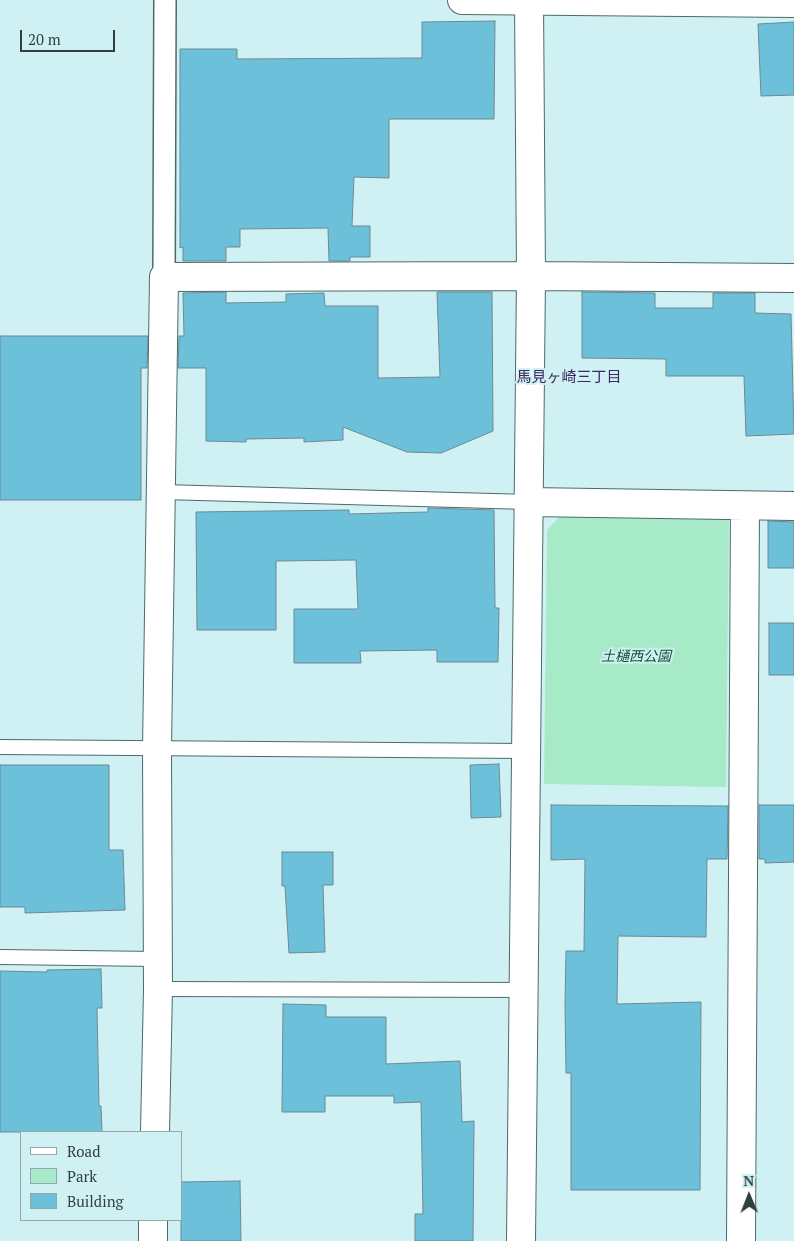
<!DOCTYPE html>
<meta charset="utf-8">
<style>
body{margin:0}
#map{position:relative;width:794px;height:1241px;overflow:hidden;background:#d0f1f3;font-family:"PT Serif",serif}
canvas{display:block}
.legend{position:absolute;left:20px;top:1131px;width:162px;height:90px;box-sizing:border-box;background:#d0f1f3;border:1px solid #90aaab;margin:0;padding:6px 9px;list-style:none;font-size:15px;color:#313f3f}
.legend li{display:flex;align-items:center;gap:10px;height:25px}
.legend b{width:25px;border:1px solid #90aaab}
.north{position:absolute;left:724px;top:1171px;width:50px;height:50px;-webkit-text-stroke:4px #d0f1f3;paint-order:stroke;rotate:359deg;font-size:14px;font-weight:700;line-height:20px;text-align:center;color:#313f3f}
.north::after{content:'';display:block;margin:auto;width:18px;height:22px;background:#313f3f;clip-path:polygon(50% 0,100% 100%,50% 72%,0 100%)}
.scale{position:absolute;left:20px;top:30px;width:95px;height:22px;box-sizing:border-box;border:2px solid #313f3f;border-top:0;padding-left:6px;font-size:15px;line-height:18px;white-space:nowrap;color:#313f3f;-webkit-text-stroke:4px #d0f1f3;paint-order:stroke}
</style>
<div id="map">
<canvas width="794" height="1241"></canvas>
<ul class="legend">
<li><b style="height:6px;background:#fff"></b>Road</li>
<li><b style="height:14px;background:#a6eac8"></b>Park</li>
<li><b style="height:14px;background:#6dc0da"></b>Building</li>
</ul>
<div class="north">N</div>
<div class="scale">20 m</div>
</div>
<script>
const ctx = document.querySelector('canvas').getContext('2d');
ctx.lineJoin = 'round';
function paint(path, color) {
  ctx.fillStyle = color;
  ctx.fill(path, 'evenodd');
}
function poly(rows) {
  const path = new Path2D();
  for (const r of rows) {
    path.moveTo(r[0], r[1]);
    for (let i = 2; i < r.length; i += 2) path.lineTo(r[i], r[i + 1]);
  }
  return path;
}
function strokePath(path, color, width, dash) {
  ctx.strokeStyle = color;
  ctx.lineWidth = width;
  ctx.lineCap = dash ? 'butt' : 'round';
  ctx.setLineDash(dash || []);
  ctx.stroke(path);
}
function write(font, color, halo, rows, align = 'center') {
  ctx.font = font + ' "PT Serif","Noto Sans JP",serif';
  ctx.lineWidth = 4;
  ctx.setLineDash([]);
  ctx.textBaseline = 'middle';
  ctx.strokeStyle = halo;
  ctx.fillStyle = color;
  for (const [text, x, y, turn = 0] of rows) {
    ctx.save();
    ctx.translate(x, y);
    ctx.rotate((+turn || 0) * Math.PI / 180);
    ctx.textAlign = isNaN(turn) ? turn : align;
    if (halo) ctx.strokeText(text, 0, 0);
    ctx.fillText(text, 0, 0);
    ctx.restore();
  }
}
paint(poly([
 [565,511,729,512,726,787,544,784,547,530]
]), '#a6eac8');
const building = poly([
 [495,21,494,119,389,119,389,178,354,177,352,226,370,226,370,257,350,257,350,261,329,261,328,228,240,229,240,247,226,247,226,261,183,261,183,247,180,248,180,49,237,49,237,59,422,58,422,22,495,21],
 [794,22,794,95,761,96,758,24,794,22],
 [226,292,226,303,286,302,286,294,324,293,325,306,378,306,378,378,440,377,437,292,492,292,493,431,441,453,407,452,343,427,343,440,304,442,304,438,246,439,246,442,206,441,206,368,178,368,179,336,184,336,183,293,226,292],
 [582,292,655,293,655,308,713,308,713,293,755,293,755,313,791,314,794,434,746,436,744,376,666,376,666,359,582,358,582,292],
 [0,336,148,336,147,368,141,368,141,500,0,500,0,336],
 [428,508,494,510,495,608,499,608,498,662,437,662,437,650,360,651,361,663,294,663,294,609,358,609,356,560,276,561,276,630,197,630,196,512,349,510,349,514,428,512,428,508],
 [768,521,794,522,794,568,768,568,768,521],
 [769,623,794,623,794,675,769,675,769,623],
 [499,764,501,817,471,818,470,765,499,764],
 [0,765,109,765,109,850,123,850,125,910,25,913,25,907,0,907,0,765],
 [551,805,728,806,727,859,707,859,706,937,618,936,617,1004,701,1002,700,1190,571,1190,571,1073,566,1073,565,1005,566,951,584,951,585,859,551,860,551,805],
 [759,805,794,805,794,862,765,863,765,859,759,859,759,805],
 [282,852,333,852,333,885,323,885,325,952,289,953,285,886,282,886,282,852],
 [101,969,102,1008,97,1008,99,1106,101,1106,102,1132,0,1132,0,971,47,972,47,970,101,969],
 [283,1004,326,1005,326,1017,386,1017,386,1064,460,1061,462,1122,474,1121,473,1241,415,1241,415,1214,423,1214,421,1102,394,1103,394,1096,325,1096,325,1112,282,1112,283,1004],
 [240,1181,241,1241,181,1241,181,1182,240,1181]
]);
paint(building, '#6dc0da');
strokePath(building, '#6d8992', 1);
const service = poly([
 [162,492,529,502],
 [0,747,526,751],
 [0,957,157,959],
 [158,989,525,990]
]);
const pedestrian = poly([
 [164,277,165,0]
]);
const minor = poly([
 [529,502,794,506],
 [155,1132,158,989,157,749,164,277,531,276,794,278],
 [153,1241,153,1220],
 [521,1241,531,276,529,0],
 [741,1241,745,507]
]);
const tertiary = poly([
 [462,0,794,3]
]);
strokePath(service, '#4c6a6c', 16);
strokePath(pedestrian, '#4c6a6c', 24);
strokePath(minor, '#4c6a6c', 30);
strokePath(tertiary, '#4c6a6c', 30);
strokePath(service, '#fff', 14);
strokePath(pedestrian, '#fff', 21);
strokePath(minor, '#fff', 28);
strokePath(tertiary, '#fff', 28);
write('italic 14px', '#154e37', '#d0f1f3', [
 ["土樋西公園",636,657]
]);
write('15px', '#3d2761', '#d0f1f3', [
 ["馬見ヶ崎三丁目",569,378]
]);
</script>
